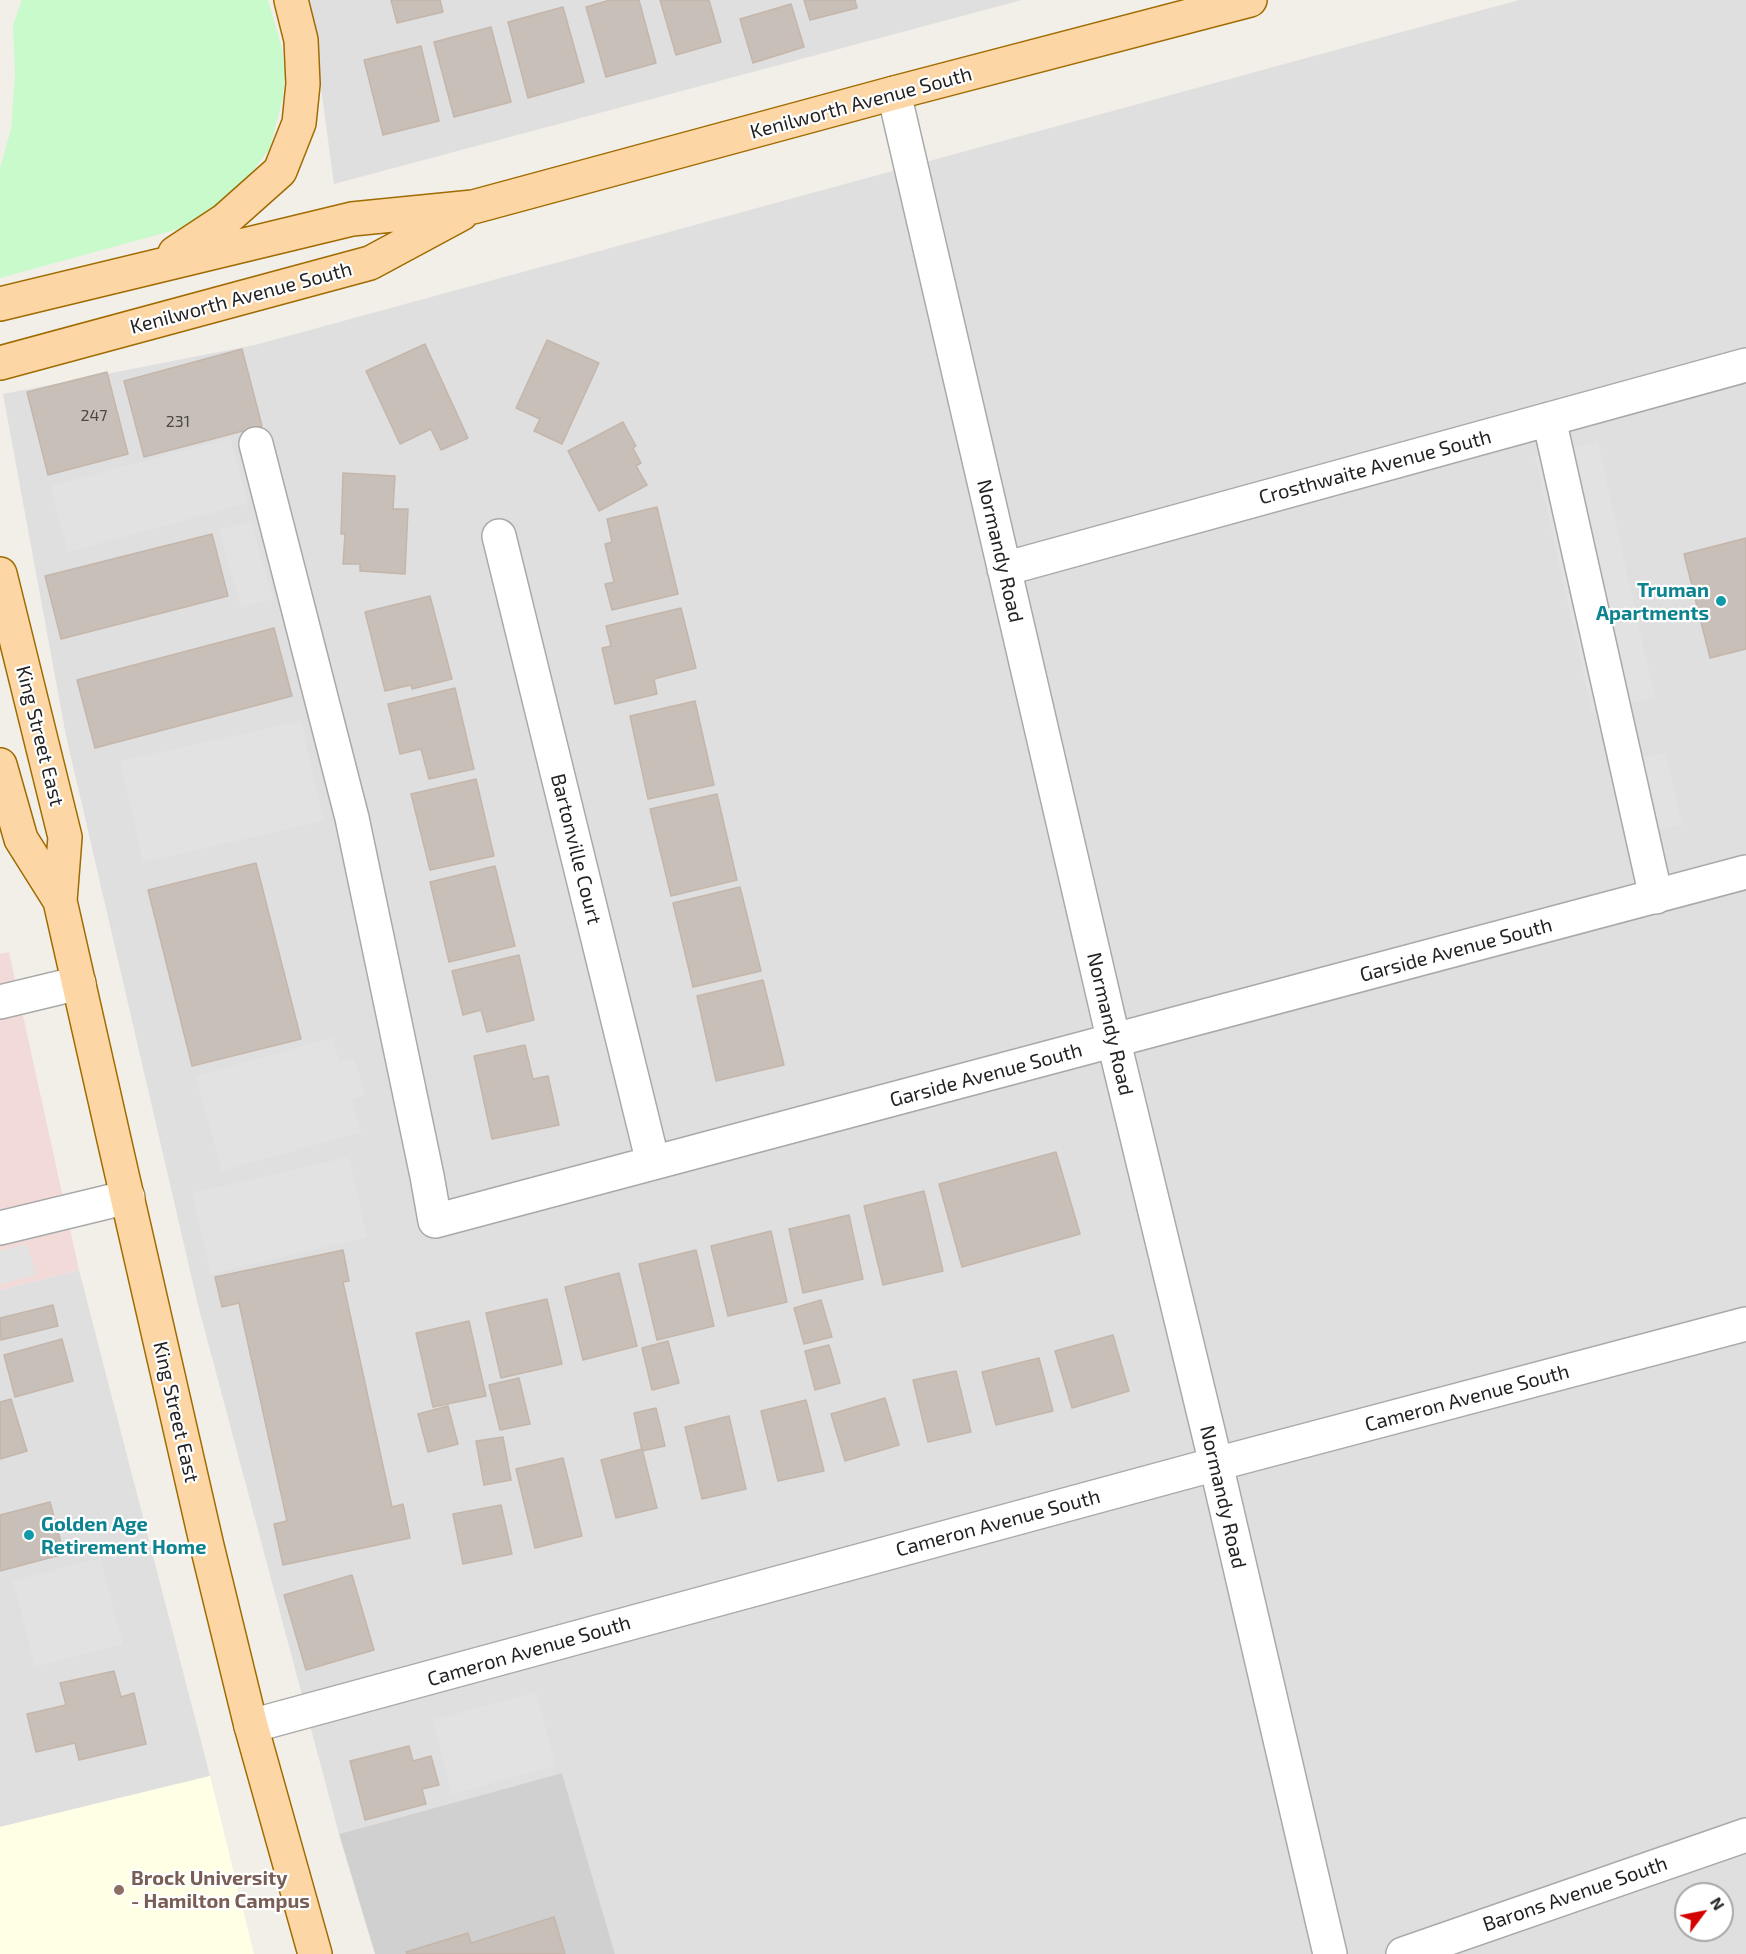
<!DOCTYPE html>
<style>
body{margin:0}
#map{position:relative;width:1746px;height:1954px;overflow:hidden;background:#f2efe9;font-family:"Exo 2",sans-serif}
canvas{display:block}
.north{position:absolute;left:1674px;top:1882px;width:60px;height:60px;box-sizing:border-box;background:#fff;border:2px solid #a7a7a7;border-radius:50%;rotate:58deg;font-size:16px;font-weight:700;line-height:24px;text-align:center;color:#222}
.north::after{content:'';display:block;margin:auto;width:21px;height:27px;background:#d40000;clip-path:polygon(50% 0,100% 100%,50% 72%,0 100%)}
</style>
<div id="map">
<canvas width="1746" height="1954"></canvas>
<div class="north">N</div>
</div>
<script>
const ctx = document.querySelector('canvas').getContext('2d');
ctx.lineJoin = 'round';
function paint(path, color) {
  ctx.fillStyle = color;
  ctx.fill(path, 'evenodd');
}
function poly(rows) {
  const path = new Path2D();
  for (const r of rows) {
    path.moveTo(r[0], r[1]);
    for (let i = 2; i < r.length; i += 2) path.lineTo(r[i], r[i + 1]);
  }
  return path;
}
function strokePath(path, color, width, dash) {
  ctx.strokeStyle = color;
  ctx.lineWidth = width;
  ctx.lineCap = dash ? 'butt' : 'round';
  ctx.setLineDash(dash || []);
  ctx.stroke(path);
}
function write(font, color, halo, rows, align = 'center') {
  ctx.font = font + ' "Exo 2",sans-serif';
  ctx.lineWidth = 4.5;
  ctx.setLineDash([]);
  ctx.textBaseline = 'middle';
  ctx.strokeStyle = halo;
  ctx.fillStyle = color;
  for (const [text, x, y, turn = 0] of rows) {
    ctx.save();
    ctx.translate(x, y);
    ctx.rotate((+turn || 0) * Math.PI / 180);
    ctx.textAlign = isNaN(turn) ? turn : align;
    if (halo) ctx.strokeText(text, 0, 0);
    ctx.fillText(text, 0, 0);
    ctx.restore();
  }
}
paint(poly([
 [309,0,1022,0,334,184],
 [1519,0,1746,0,1746,1954,615,1954,562,1773,339,1834,198,1305,66,736,3,394,255,345],
 [1686,1894,1722,1894,1722,1930,1686,1930],
 [79,1270,210,1776,0,1827,0,1290]
]), '#e0dfdf');
paint(poly([
 [9,952,79,1270,0,1290,0,954]
]), '#f2dad9');
paint(poly([
 [210,1776,254,1954,0,1954,0,1827]
]), '#ffffe5');
paint(poly([
 [562,1773,615,1954,375,1954,339,1834]
]), '#d0d0d0');
paint(poly([
 [22,0,268,0,282,48,285,74,283,97,270,148,241,187,186,227,0,278,0,168,11,129,15,74,13,25]
]), '#c8facc');
paint(poly([
 [230,438,248,503,68,552,50,486],
 [1598,442,1655,698,1592,712,1535,456],
 [251,521,273,599,241,608,219,530],
 [301,721,324,821,143,862,120,761],
 [1666,753,1682,825,1624,838,1608,765],
 [332,1038,339,1061,354,1057,365,1095,352,1099,361,1132,222,1171,195,1076],
 [349,1157,367,1237,211,1274,192,1193],
 [27,1244,36,1275,0,1284,0,1251],
 [100,1558,123,1644,35,1667,13,1581],
 [536,1692,556,1766,452,1794,433,1720]
]), '#e2e2e2');
const building = poly([
 [391,0,440,0,443,12,397,23,391,0],
 [610,0,639,0,656,63,606,77,586,7,610,0],
 [660,0,709,0,721,42,676,55,660,0],
 [804,0,855,0,857,8,810,20,804,0],
 [791,4,804,47,753,63,740,19,791,4],
 [563,7,584,82,528,98,508,22,563,7],
 [491,27,511,102,454,117,434,42,491,27],
 [421,46,439,121,383,135,364,60,421,46],
 [547,340,599,363,562,444,534,431,540,419,516,408,547,340],
 [425,344,468,438,441,450,431,429,400,444,366,371,425,344],
 [242,349,262,426,144,457,124,381,242,349],
 [107,372,128,454,48,475,27,392,107,372],
 [623,422,636,446,633,448,641,463,636,466,647,485,599,511,568,451,623,422],
 [343,473,395,476,393,509,408,509,405,574,360,571,360,564,343,564,345,534,341,534,343,473],
 [657,507,678,594,612,610,605,584,614,582,605,544,612,542,607,519,657,507],
 [212,534,228,596,61,639,45,576,212,534],
 [1746,538,1746,649,1710,658,1684,554,1746,538],
 [430,596,452,679,412,689,411,685,385,691,365,612,430,596],
 [681,608,696,668,654,679,657,694,615,704,602,648,611,646,606,626,681,608],
 [274,628,292,696,95,748,77,680,274,628],
 [455,688,474,769,429,779,421,749,400,754,388,704,455,688],
 [695,701,714,785,648,799,630,716,695,701],
 [476,779,494,856,430,870,411,794,476,779],
 [717,794,737,880,671,896,650,809,717,794],
 [256,863,301,1039,192,1066,148,890,256,863],
 [495,866,515,946,449,962,430,882,495,866],
 [740,887,761,971,693,987,673,903,740,887],
 [519,955,534,1020,487,1032,481,1010,463,1015,452,971,519,955],
 [763,980,784,1065,716,1081,697,996,763,980],
 [525,1045,533,1079,548,1076,559,1125,492,1139,474,1056,525,1045],
 [1056,1152,1080,1234,962,1267,939,1184,1056,1152],
 [924,1191,943,1271,883,1285,864,1206,924,1191],
 [849,1215,863,1279,803,1293,789,1229,849,1215],
 [771,1231,787,1302,728,1316,711,1246,771,1231],
 [343,1250,349,1281,343,1282,392,1507,403,1504,410,1538,283,1565,274,1524,287,1521,239,1303,222,1307,215,1277,343,1250],
 [696,1250,714,1326,657,1340,639,1264,696,1250],
 [619,1273,637,1346,583,1360,565,1287,619,1273],
 [547,1299,562,1364,501,1378,486,1313,547,1299],
 [821,1300,832,1337,804,1344,794,1308,821,1300],
 [53,1305,58,1326,1,1340,0,1318,53,1305],
 [469,1321,486,1396,433,1407,416,1333,469,1321],
 [1113,1335,1129,1391,1072,1408,1055,1351,1113,1335],
 [62,1339,73,1381,15,1397,4,1355,62,1339],
 [668,1341,679,1383,652,1390,642,1348,668,1341],
 [829,1345,840,1383,815,1390,805,1351,829,1345],
 [1039,1358,1053,1411,996,1425,982,1372,1039,1358],
 [956,1371,971,1432,928,1442,913,1380,956,1371],
 [519,1378,530,1424,500,1430,489,1385,519,1378],
 [885,1398,899,1445,845,1461,831,1414,885,1398],
 [11,1399,27,1451,0,1459,0,1402,11,1399],
 [806,1400,824,1471,778,1481,761,1411,806,1400],
 [448,1406,458,1444,428,1452,418,1414,448,1406],
 [656,1408,665,1446,642,1451,634,1413,656,1408],
 [729,1416,746,1489,702,1499,685,1427,729,1416],
 [503,1437,511,1480,484,1485,476,1441,503,1437],
 [642,1449,657,1508,616,1518,601,1460,642,1449],
 [563,1458,582,1536,535,1548,516,1469,563,1458],
 [50,1502,64,1554,0,1571,0,1515,50,1502],
 [501,1505,512,1554,463,1564,453,1514,501,1505],
 [352,1575,374,1650,306,1670,284,1595,352,1575],
 [114,1671,121,1697,134,1693,146,1744,79,1760,75,1743,36,1752,27,1714,66,1705,60,1683,114,1671],
 [409,1746,413,1761,431,1756,439,1785,422,1789,426,1804,365,1820,350,1761,409,1746],
 [554,1917,565,1954,407,1954,406,1952,468,1933,471,1943,554,1917]
]);
paint(building, '#c7bfb8');
strokePath(building, '#c4b6ab', 1.5);
const minor = poly([
 [894,93,1114,1042,1216,1464,1330,1954],
 [1549,419,1656,897],
 [256,444,352,818,427,1176,435,1221,1746,872],
 [499,536,653,1163],
 [1004,569,1746,365],
 [0,1002,79,983],
 [0,1228,128,1197],
 [251,1726,1216,1464,1746,1324],
 [1403,1954,1746,1835]
]);
const major = poly([
 [175,253,225,220,280,171,299,123,303,84,301,40,291,0],
 [0,304,352,219,473,207,894,93,1250,0],
 [0,363,370,263,461,214],
 [0,574,65,837,60,901,115,1144,207,1546,251,1726,315,1954],
 [0,765,21,839,60,901]
]);
strokePath(minor, '#a9a9a9', 36);
strokePath(major, '#a06b00', 36);
strokePath(minor, '#fff', 33);
strokePath(major, '#fcd6a4', 33);
for (const [x, y, r, color] of [
 [1721,601,6,"#0f9aa8"],
 [29,1535,6,"#0f9aa8"],
 [119,1890,6,"#8d6e63"]
]) {
  const dot = new Path2D();
  dot.arc(x, y, r, 0, 2 * Math.PI);
  ctx.fillStyle = color;
  ctx.fill(dot);
  strokePath(dot, '#fff', 2);
}
write('16px', '#4b4948', null, [
 ["247",94,416],
 ["231",178,422]
]);
write('20px', '#222', '#fff', [
 ["Kenilworth Avenue South",861,103,-15],
 ["Kenilworth Avenue South",241,298,-15],
 ["Crosthwaite Avenue South",1375,467,-15],
 ["Normandy Road",1000,551,77],
 ["King Street East",40,736,76],
 ["Bartonville Court",576,849,76],
 ["Garside Avenue South",1456,950,-15],
 ["Normandy Road",1110,1024,77],
 ["Garside Avenue South",986,1075,-15],
 ["Cameron Avenue South",1467,1398,-15],
 ["King Street East",176,1412,77],
 ["Normandy Road",1223,1497,77],
 ["Cameron Avenue South",998,1523,-15],
 ["Cameron Avenue South",529,1651,-16],
 ["Barons Avenue South",1575,1894,-19]
]);
write('bold 20px', '#0d838f', '#fff', [
 ["Truman",1709,590],
 ["Apartments",1709,613],
 ["Golden Age",41,1524,"left"],
 ["Retirement Home",41,1547,"left"]
], 'right');
write('bold 20px', '#785e54', '#fff', [
 ["Brock University",131,1878],
 ["- Hamilton Campus",131,1901]
], 'left');
</script>
